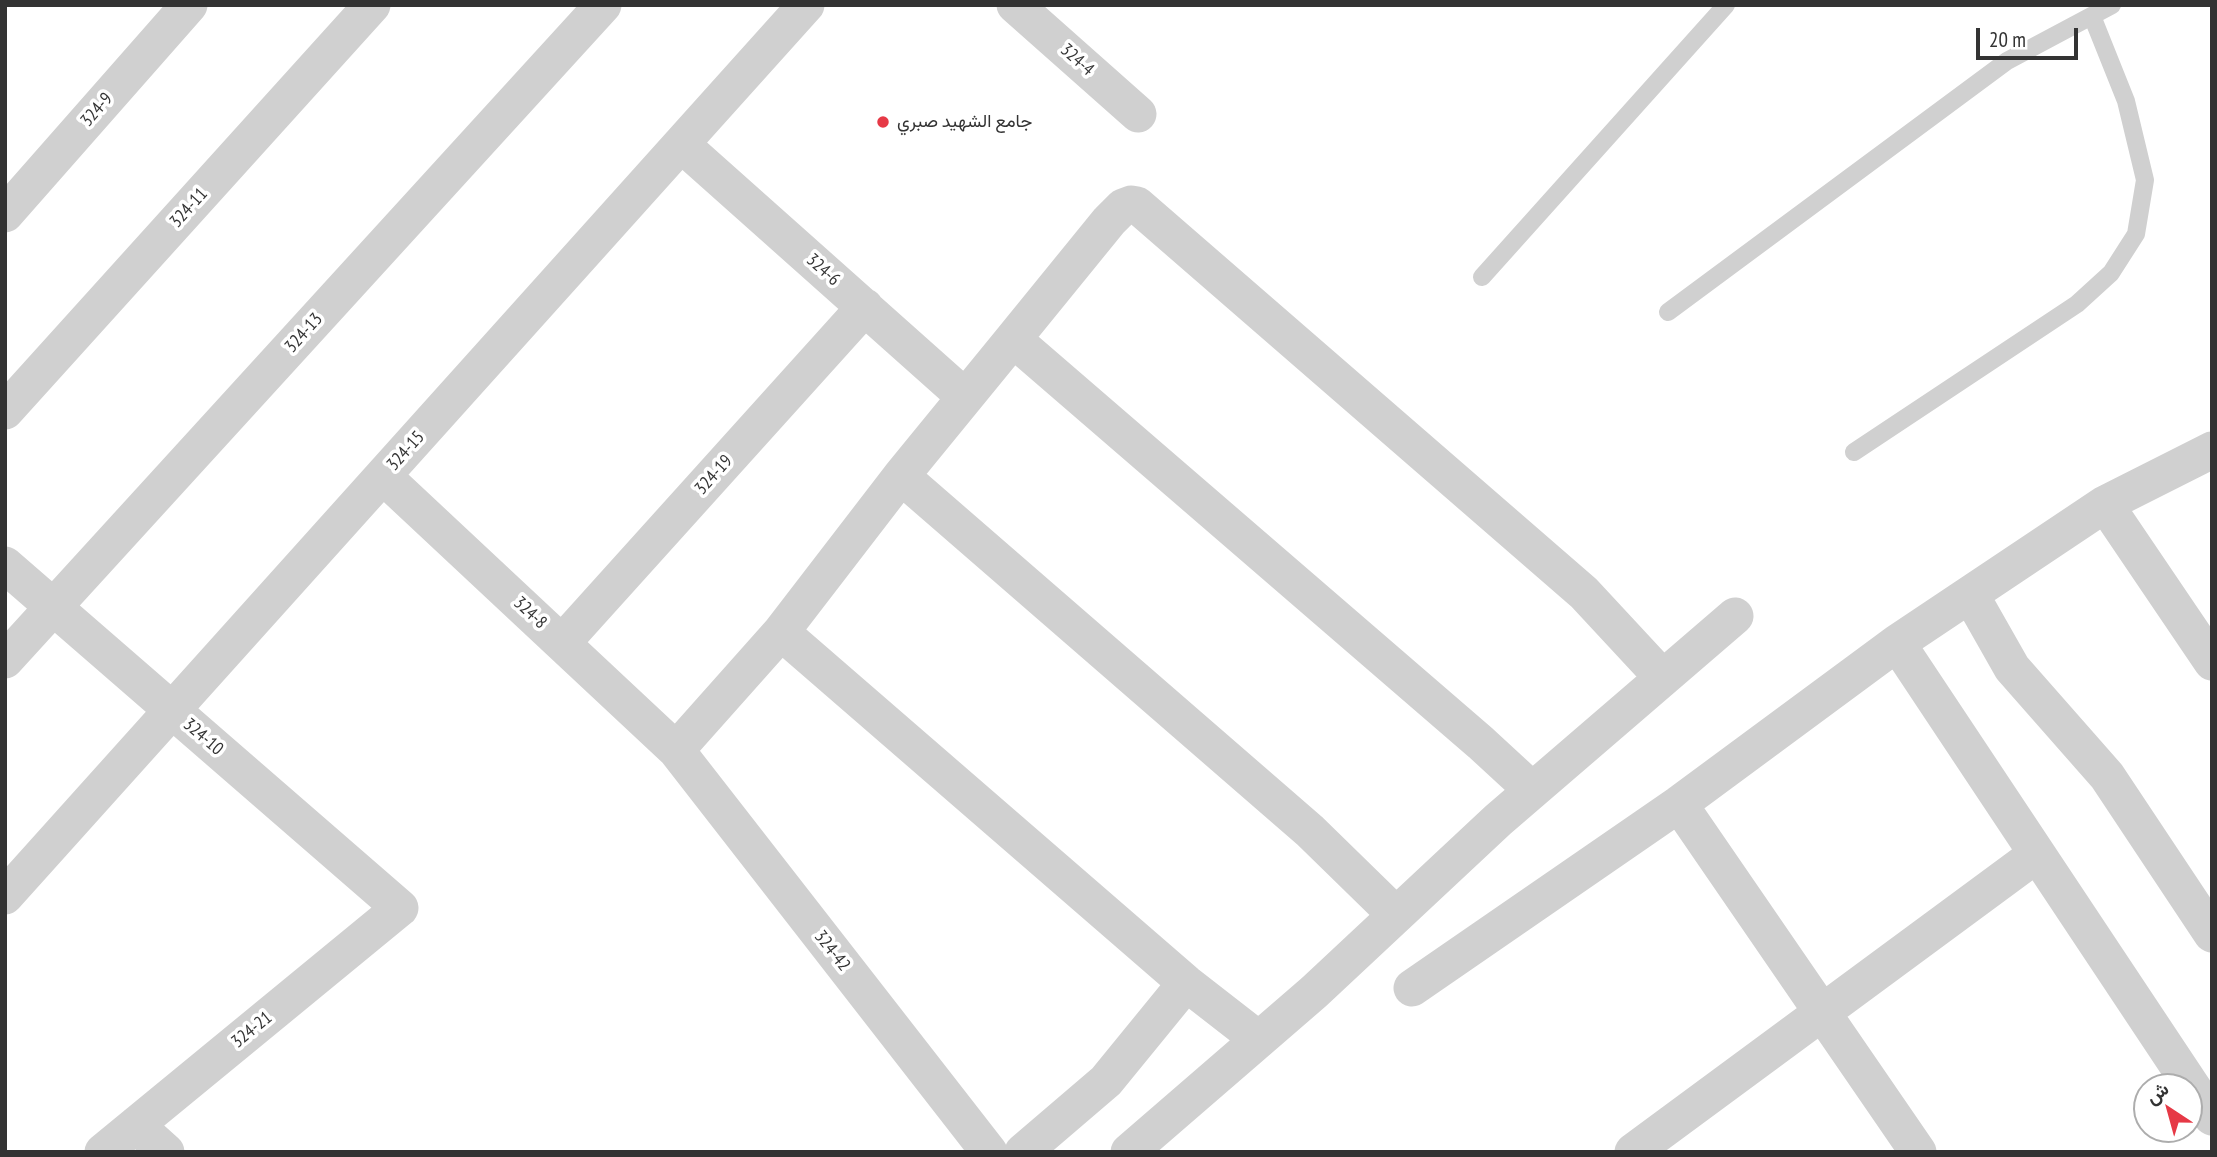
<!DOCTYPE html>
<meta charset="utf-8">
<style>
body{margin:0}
#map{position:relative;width:2217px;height:1157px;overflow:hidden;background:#fff;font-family:"PT Sans Narrow",Vazirmatn,sans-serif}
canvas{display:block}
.frame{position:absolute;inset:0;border:7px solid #333;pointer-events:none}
.north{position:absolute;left:2133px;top:1073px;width:70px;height:70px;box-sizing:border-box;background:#fff;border:2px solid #adadad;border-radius:50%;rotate:324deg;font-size:19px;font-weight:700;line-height:28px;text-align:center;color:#333}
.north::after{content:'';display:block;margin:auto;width:24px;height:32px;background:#e63946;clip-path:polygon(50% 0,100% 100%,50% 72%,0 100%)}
.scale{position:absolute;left:1976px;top:28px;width:102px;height:32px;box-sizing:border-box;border:4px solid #333;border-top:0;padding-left:9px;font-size:21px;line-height:24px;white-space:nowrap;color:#333;-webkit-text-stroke:5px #fff;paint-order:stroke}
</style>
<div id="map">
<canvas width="2217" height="1157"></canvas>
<div class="frame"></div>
<div class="north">ش</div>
<div class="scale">20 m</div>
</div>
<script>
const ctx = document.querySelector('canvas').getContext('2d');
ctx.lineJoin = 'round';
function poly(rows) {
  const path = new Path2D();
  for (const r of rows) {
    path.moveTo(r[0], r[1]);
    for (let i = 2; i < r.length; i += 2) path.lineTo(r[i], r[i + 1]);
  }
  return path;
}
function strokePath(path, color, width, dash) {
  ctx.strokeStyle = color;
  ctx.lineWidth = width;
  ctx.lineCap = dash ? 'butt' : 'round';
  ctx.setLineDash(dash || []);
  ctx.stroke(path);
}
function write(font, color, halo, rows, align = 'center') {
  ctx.font = font + ' "PT Sans Narrow",Vazirmatn,sans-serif';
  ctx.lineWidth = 7;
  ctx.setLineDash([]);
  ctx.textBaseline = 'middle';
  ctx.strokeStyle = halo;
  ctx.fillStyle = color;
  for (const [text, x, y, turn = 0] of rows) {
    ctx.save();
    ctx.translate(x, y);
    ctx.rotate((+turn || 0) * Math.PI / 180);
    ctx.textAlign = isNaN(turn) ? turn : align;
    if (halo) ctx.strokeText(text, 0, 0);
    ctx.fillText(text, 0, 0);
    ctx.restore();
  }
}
strokePath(poly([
 [1482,277,1726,5],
 [1668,312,2007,61,2112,5],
 [1854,452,2077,304,2111,273,2136,234,2145,180,2126,101,2092,16]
]), '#d0d0d0', 18);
strokePath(poly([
 [1015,5,1138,114],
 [681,144,965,397],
 [5,214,189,5],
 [1013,339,1109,221,1123,207,1131,204,1137,205,1584,593,1662,677],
 [5,411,372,5],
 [383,476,676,750,989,1152],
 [901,476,1310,831,1395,914],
 [2105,504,2212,662],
 [5,565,400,908,103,1152],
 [1970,594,2012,668,2107,776,2212,934],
 [781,632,1186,983,1258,1039],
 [562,643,865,307],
 [1897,643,2212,1117],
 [5,660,603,5],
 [676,750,781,632,901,476,1013,339,1481,743,1532,790],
 [1679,804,1918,1152],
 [5,896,806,5],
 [1412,988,1679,804,1897,643,2105,504,2212,450],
 [136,1125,166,1152],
 [1023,1152,1106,1081,1186,983],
 [1129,1152,1314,992,1498,820,1735,616],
 [1633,1152,2037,854]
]), '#d0d0d0', 37);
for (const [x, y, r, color] of [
 [883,122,7,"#e63946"]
]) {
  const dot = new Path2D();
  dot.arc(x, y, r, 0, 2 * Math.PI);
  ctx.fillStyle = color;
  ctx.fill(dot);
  strokePath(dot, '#fff', 2.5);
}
write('18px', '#333', '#fff', [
 ["324-4",1077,60,42],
 ["324-9",97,110,-49],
 ["324-11",189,208,-48],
 ["324-6",823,270,42],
 ["324-13",304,333,-48],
 ["324-15",406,451,-48],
 ["324-19",714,475,-48],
 ["324-8",530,613,43],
 ["324-10",203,737,41],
 ["324-42",832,951,52],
 ["324-21",252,1030,-39]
]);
write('18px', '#333', '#fff', [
 ["جامع الشهيد صبري",897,122]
], 'left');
</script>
